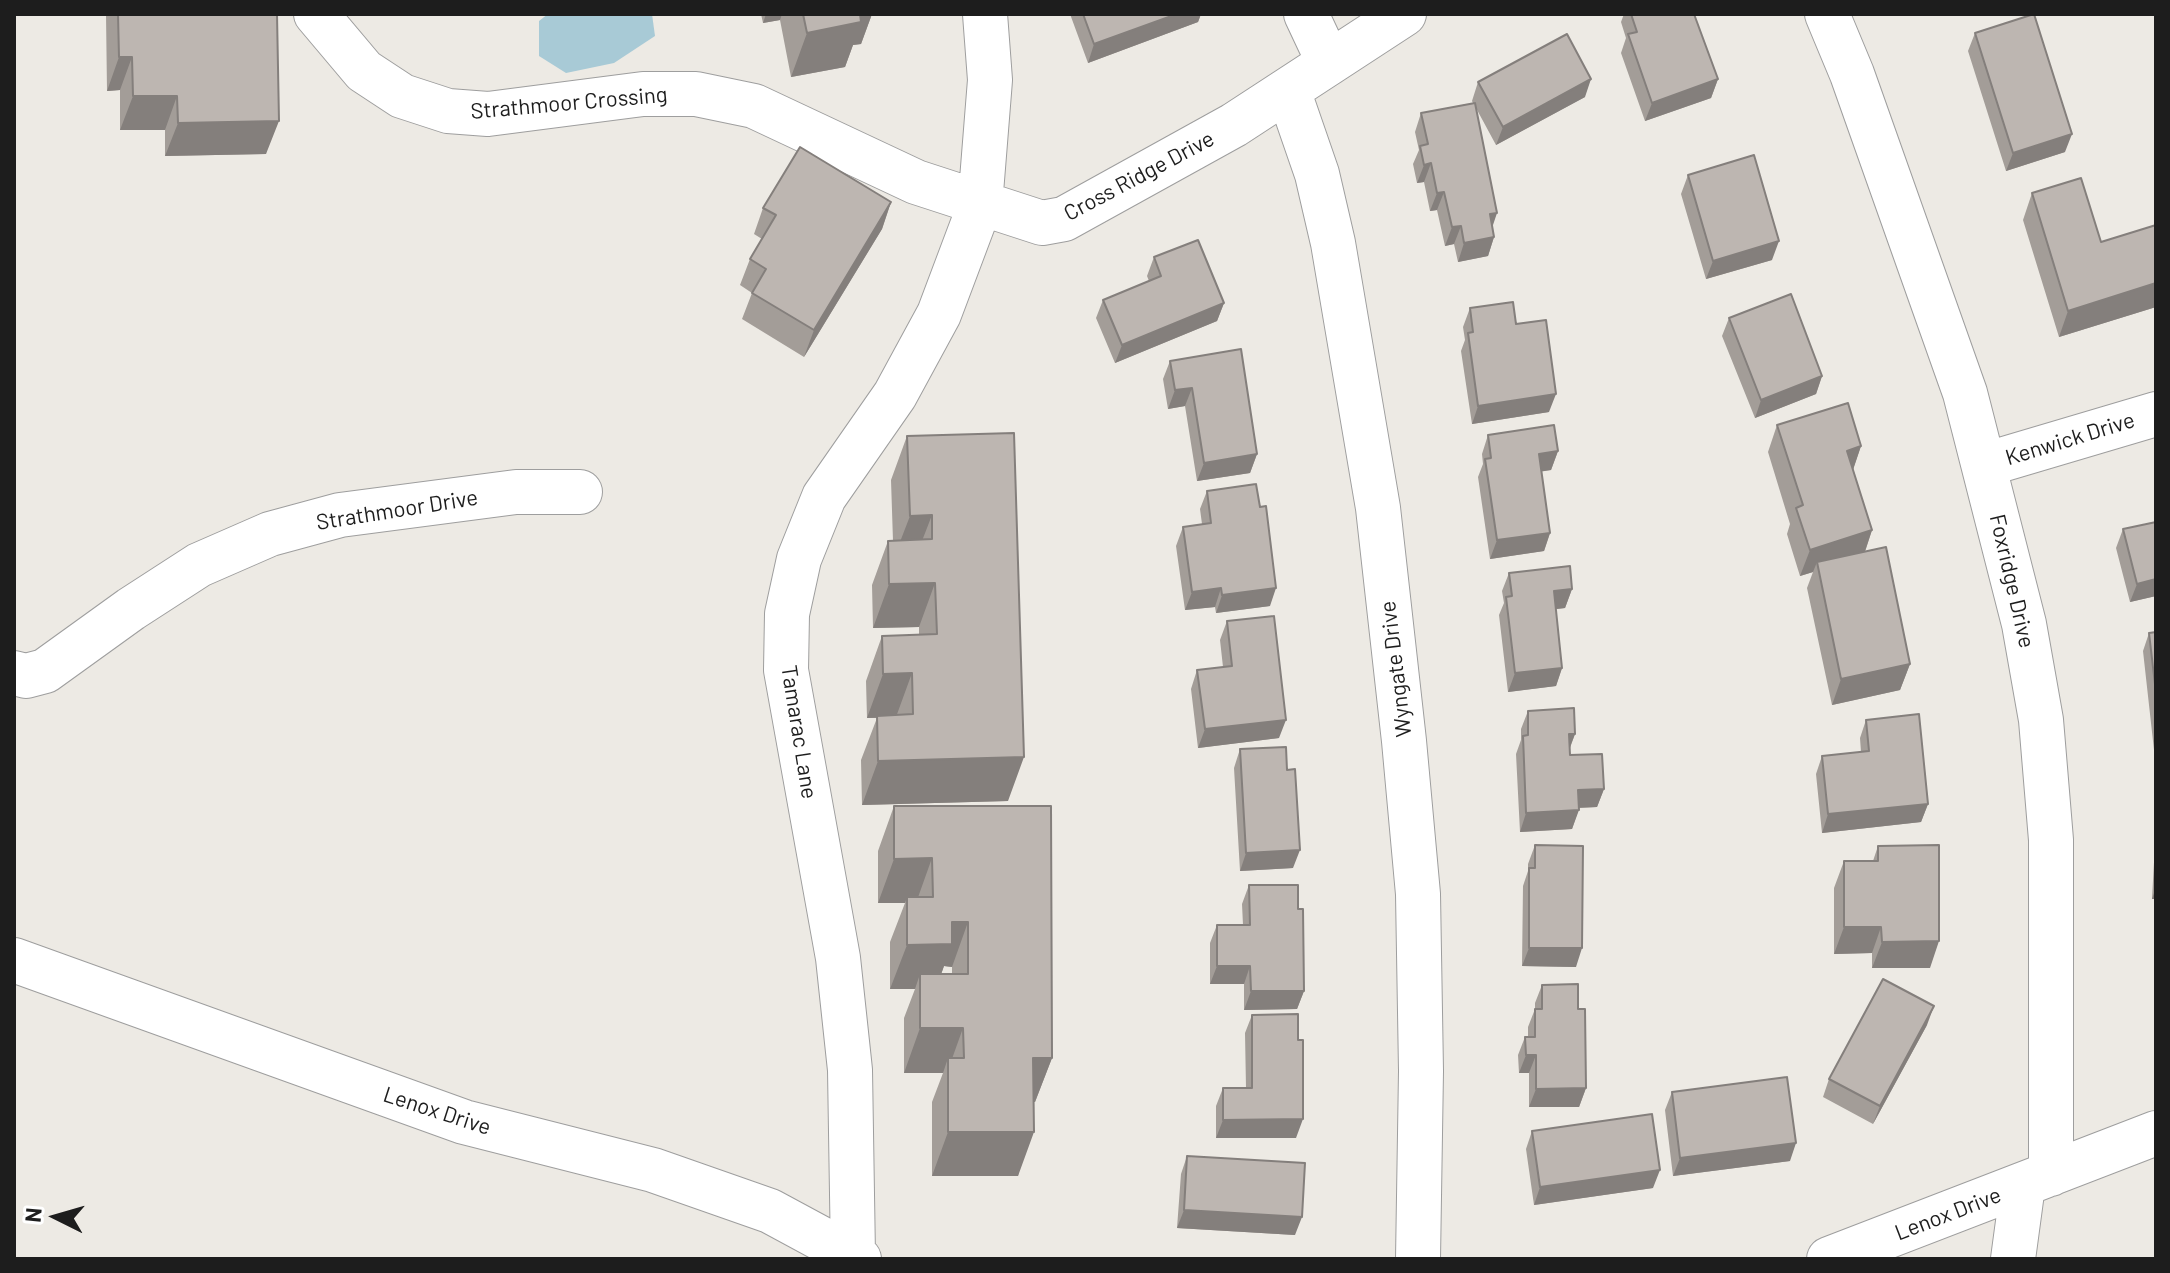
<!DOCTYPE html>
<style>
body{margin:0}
#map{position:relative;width:2170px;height:1273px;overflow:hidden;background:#edeae4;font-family:Barlow,sans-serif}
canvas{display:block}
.frame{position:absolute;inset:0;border:16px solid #1d1d1d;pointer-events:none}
.north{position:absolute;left:16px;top:1177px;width:80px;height:80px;-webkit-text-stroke:6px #fff;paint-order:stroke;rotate:275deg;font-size:22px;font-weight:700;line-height:32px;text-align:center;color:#1d1d1d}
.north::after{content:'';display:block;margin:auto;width:28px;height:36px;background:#1d1d1d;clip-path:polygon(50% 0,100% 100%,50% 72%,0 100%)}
</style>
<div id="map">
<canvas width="2170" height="1273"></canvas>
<div class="frame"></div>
<div class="north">N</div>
</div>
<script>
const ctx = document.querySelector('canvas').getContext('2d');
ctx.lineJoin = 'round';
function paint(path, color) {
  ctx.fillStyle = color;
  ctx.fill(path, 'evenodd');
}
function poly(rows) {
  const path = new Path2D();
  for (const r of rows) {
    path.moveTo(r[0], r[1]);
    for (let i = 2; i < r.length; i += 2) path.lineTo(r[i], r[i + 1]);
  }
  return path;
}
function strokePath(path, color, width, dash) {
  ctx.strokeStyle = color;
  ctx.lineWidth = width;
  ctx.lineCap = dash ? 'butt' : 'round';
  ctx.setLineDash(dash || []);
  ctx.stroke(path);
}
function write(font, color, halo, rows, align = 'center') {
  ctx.font = font + ' Barlow,sans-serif';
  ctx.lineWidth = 6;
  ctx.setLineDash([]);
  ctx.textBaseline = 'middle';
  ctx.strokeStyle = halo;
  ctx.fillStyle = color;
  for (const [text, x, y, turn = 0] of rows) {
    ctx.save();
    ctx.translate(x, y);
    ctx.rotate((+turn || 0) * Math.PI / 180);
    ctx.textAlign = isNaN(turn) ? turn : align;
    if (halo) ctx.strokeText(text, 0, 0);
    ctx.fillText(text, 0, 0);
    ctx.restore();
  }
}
paint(poly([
 [548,14,652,14,655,36,614,63,566,73,539,56,539,21]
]), '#a8cad6');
const minor = poly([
 [316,14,364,71,402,96,448,111,488,114,643,94,696,94,754,106,916,182,1042,223,1064,219,1234,125,1404,14],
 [1306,14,1329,63],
 [1827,14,1852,74,1965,393,2024,624,2041,720,2051,840,2051,1174],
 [1288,90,1317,174,1333,243,1378,508,1404,741,1418,894,1421,1071,1418,1259],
 [1984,465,2156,414],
 [14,673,26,676,45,671,131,609,199,565,270,534,340,515,516,492,580,492],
 [14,960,464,1122,653,1170,770,1211,859,1259],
 [853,1256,850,1070,838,958,786,670,787,614,799,559,824,497,895,395,939,314,980,205,990,80,985,14],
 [1829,1259,2156,1133],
 [2013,1259,2023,1185]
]);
strokePath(minor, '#9e9e9e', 46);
strokePath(minor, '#fff', 44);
paint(poly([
 [106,14,277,14,266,154,165,156,165,130,120,130,120,90,107,91],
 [761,14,872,14,861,44,853,45,845,67,791,77,780,20,763,23],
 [1070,14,1201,14,1198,22,1088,63],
 [1624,14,1694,14,1718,79,1711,98,1645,121,1621,53,1626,38,1621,22],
 [1975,33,2065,152,2006,171,1968,51],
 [1478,82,1585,97,1496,145,1476,108,1494,237,1488,256,1458,262,1454,244,1445,246,1437,210,1430,211,1424,182,1417,183,1413,164,1419,150,1415,132,1421,113,1473,103,1472,101],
 [1688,175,1772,260,1706,279,1681,194],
 [2032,193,2101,242,2156,225,2156,307,2059,337,2023,220],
 [891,202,882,229,804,357,742,319,752,293,740,285,750,259,762,239,754,234,763,208],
 [1154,257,1224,303,1217,321,1115,363,1096,318,1103,300,1149,281,1147,276],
 [1470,308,1516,324,1549,412,1472,424,1461,351,1465,340,1463,327],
 [1729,318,1822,376,1816,394,1755,418,1722,336],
 [1170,361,1257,454,1250,473,1197,481,1185,406,1168,409,1163,379],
 [1777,425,1861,446,1853,469,1872,530,1865,552,1910,664,1900,690,1832,705,1807,588,1813,572,1800,576,1787,534,1790,524,1768,452],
 [1014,433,1008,801,862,805,861,760,877,718,867,718,866,681,882,636,919,635,919,627,873,628,872,585,888,541,893,541,891,480,907,436],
 [1488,435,1558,451,1551,470,1541,471,1550,533,1544,551,1490,559,1478,477,1483,464,1482,454],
 [1207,491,1270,606,1216,613,1215,607,1185,610,1176,546,1183,527,1202,524,1200,509],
 [2156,522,2156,596,2130,602,2116,548,2123,529],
 [1509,573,1572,589,1565,608,1556,609,1562,668,1556,686,1508,692,1499,615,1504,603,1502,591],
 [1227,621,1279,738,1198,748,1191,689,1197,670,1223,667,1220,640],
 [2156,632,2156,750,2154,750,2143,651,2149,633],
 [1528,711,1575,734,1570,748,1570,755,1604,789,1597,807,1579,808,1572,829,1520,832,1516,754,1521,740,1521,729],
 [1866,720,1928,804,1921,822,1822,833,1816,774,1822,756,1861,752,1860,738],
 [1240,749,1293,868,1240,871,1234,768],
 [894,806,1051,806,1052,1058,1035,1102,1034,1102,1018,1176,932,1176,932,1102,943,1073,904,1073,904,1018,915,989,890,989,890,942,905,903,878,903,878,851],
 [944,966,952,967,952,974,941,974],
 [2156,825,2156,899,2152,899],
 [1535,845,1576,967,1522,966,1523,886,1528,871,1528,864],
 [1878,846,1930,968,1872,968,1872,953,1834,954,1834,888,1844,861,1873,861],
 [1249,885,1298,909,1304,991,1297,1009,1244,1010,1244,984,1210,984,1210,943,1217,925,1243,925,1242,904],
 [1542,985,1578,1009,1586,1088,1579,1107,1529,1107,1529,1073,1519,1073,1518,1055,1525,1037,1528,1037,1528,1027,1535,1009,1535,1003],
 [1252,1015,1298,1040,1296,1138,1216,1138,1216,1106,1223,1088,1246,1088,1245,1033],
 [1927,1025,1873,1124,1823,1097,1829,1079],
 [1672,1092,1790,1161,1673,1176,1665,1110],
 [1532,1131,1653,1188,1534,1205,1526,1149],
 [1187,1156,1295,1235,1177,1228,1181,1174]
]), '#a39d98');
paint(poly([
 [766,14,782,14,780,20,763,23],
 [854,14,872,14,861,44,853,45,845,67,791,77,807,33],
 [1177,14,1201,14,1198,22,1088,63,1094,44],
 [119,57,132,57,120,90,107,91],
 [1591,79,1585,97,1496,145,1503,127],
 [1718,79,1711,98,1645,121,1652,103],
 [133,96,177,96,165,130,120,130],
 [279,121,266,154,165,156,178,123],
 [2072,134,2065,152,2006,171,2013,153],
 [1431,163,1424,182,1417,183,1424,165],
 [1444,192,1437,210,1430,211,1437,193],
 [891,202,882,229,804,357,814,330],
 [1497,213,1491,231,1490,214],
 [1461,226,1454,244,1445,246,1452,227],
 [1494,237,1488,256,1458,262,1464,243],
 [1779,241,1772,260,1706,279,1713,261],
 [2156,283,2156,307,2059,337,2068,311],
 [1224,303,1217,321,1115,363,1122,345],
 [1822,376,1816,394,1755,418,1761,400],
 [1192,388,1185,406,1168,409,1175,390],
 [1556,394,1549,412,1472,424,1478,406],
 [1861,446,1852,473,1847,451],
 [1558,451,1551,470,1532,473,1539,454],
 [1257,454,1250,473,1197,481,1204,463],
 [932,515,915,559,893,560,910,516],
 [1872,530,1863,557,1817,562,1813,572,1800,576,1810,550],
 [1550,533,1544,551,1490,559,1497,540],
 [2156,579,2156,596,2130,602,2137,584],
 [935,583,919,627,873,628,889,584],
 [1221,588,1215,607,1185,610,1192,592],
 [1276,588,1270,606,1216,613,1222,595],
 [1572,589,1565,608,1548,610,1554,591],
 [1910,664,1900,690,1832,705,1841,679],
 [1562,668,1556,686,1508,692,1515,673],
 [912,673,896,717,867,718,883,674],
 [1286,720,1279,738,1198,748,1205,729],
 [1569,734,1575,734,1568,752],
 [1024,757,1008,801,862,805,878,761],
 [1604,789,1597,807,1571,808,1578,790],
 [1928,804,1921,822,1822,833,1828,814],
 [1579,810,1572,829,1520,832,1526,813],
 [1300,850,1293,868,1240,871,1246,853],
 [932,858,916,903,907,897,905,903,878,903,894,859],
 [2156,887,2156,899,2152,899],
 [952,922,968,922,952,967,944,966,936,989,920,974,915,989,890,989,907,945],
 [1844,927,1881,927,1872,953,1834,954],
 [1939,941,1930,968,1872,968,1882,942],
 [1529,948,1582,948,1576,967,1522,966],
 [1217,966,1250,966,1244,984,1210,984],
 [1251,991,1304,991,1297,1009,1244,1010],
 [1934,1006,1927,1025,1873,1124,1880,1106],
 [920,1028,963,1028,948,1070,948,1058,943,1073,904,1073],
 [1526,1055,1536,1055,1529,1073,1519,1073],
 [1033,1058,1052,1058,1035,1102,1017,1102],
 [1586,1088,1579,1107,1529,1107,1536,1089],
 [1303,1119,1296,1138,1216,1138,1223,1120],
 [948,1132,1034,1132,1018,1176,932,1176],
 [1796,1143,1790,1161,1673,1176,1680,1158],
 [1660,1170,1653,1188,1534,1205,1540,1187],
 [1184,1210,1302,1217,1295,1235,1177,1228]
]), '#847f7c');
const building = poly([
 [118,14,277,14,279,121,178,123,177,96,133,96,132,57,119,57,118,14],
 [803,14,860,14,861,22,807,33,803,14],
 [1083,14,1177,14,1094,44,1083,14],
 [1631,14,1694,14,1718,79,1652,103,1628,34,1637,32,1631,14],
 [2034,14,2072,134,2013,153,1975,33,2034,14],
 [1567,34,1591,79,1503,127,1478,82,1567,34],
 [1475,103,1497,213,1490,214,1494,237,1464,243,1461,226,1452,227,1444,192,1437,193,1431,163,1424,165,1420,146,1428,144,1421,113,1475,103],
 [800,147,891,202,814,330,752,293,766,269,750,259,776,215,763,208,800,147],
 [1754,155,1779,241,1713,261,1688,175,1754,155],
 [2081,178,2101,242,2156,225,2156,283,2068,311,2032,193,2081,178],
 [1198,240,1224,303,1122,345,1103,300,1161,276,1154,257,1198,240],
 [1791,294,1822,376,1761,400,1729,318,1791,294],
 [1513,302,1516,324,1546,320,1556,394,1478,406,1468,333,1473,332,1470,308,1513,302],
 [1241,349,1257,454,1204,463,1192,388,1175,390,1170,361,1241,349],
 [1848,403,1861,446,1847,451,1872,530,1810,550,1796,508,1803,505,1777,425,1848,403],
 [1554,425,1558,451,1539,454,1550,533,1497,540,1485,459,1491,458,1488,435,1554,425],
 [1014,433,1024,757,878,761,877,716,913,714,912,673,883,674,882,636,937,634,935,583,889,584,888,541,932,539,932,515,910,516,907,436,1014,433],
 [1256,484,1260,507,1266,506,1276,588,1222,595,1221,588,1192,592,1183,527,1211,523,1207,491,1256,484],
 [2156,522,2156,579,2137,584,2123,529,2156,522],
 [1886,547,1910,664,1841,679,1817,562,1886,547],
 [1570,566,1572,589,1554,591,1562,668,1515,673,1506,597,1512,596,1509,573,1570,566],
 [1274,616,1286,720,1205,729,1197,670,1232,666,1227,621,1274,616],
 [2156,632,2156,693,2149,633,2156,632],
 [1574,708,1575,734,1569,734,1570,755,1602,754,1604,789,1578,790,1579,810,1526,813,1523,736,1528,735,1528,711,1574,708],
 [1919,714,1928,804,1828,814,1822,756,1869,751,1866,720,1919,714],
 [1286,747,1287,770,1295,769,1300,850,1246,853,1240,749,1286,747],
 [894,806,1051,806,1052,1058,1033,1058,1034,1132,948,1132,948,1058,964,1058,963,1028,920,1028,920,974,968,974,968,922,952,922,952,944,907,945,907,897,933,897,932,858,894,859,894,806],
 [1535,845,1583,846,1582,948,1529,948,1529,868,1535,868,1535,845],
 [1939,845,1939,941,1882,942,1881,927,1844,927,1844,861,1878,861,1878,846,1939,845],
 [1249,885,1298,885,1298,909,1303,909,1304,991,1251,991,1250,966,1217,966,1217,925,1250,925,1249,885],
 [1883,979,1934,1006,1880,1106,1829,1079,1883,979],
 [1578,984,1578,1009,1585,1009,1586,1088,1536,1089,1536,1055,1526,1055,1525,1037,1535,1037,1535,1009,1542,1009,1542,985,1578,984],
 [1298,1014,1298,1040,1303,1040,1303,1119,1223,1120,1223,1088,1252,1088,1252,1015,1298,1014],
 [1787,1077,1796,1143,1680,1158,1672,1092,1787,1077],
 [1652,1114,1660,1170,1540,1187,1532,1131,1652,1114],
 [1187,1156,1305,1163,1302,1217,1184,1210,1187,1156]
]);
paint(building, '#bdb6b1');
strokePath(building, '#847f7c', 2);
write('22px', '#1d1d1d', '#fff', [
 ["Strathmoor Crossing",569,103,-5],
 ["Cross Ridge Drive",1139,176,-28],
 ["Kenwick Drive",2070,439,-17],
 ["Strathmoor Drive",397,510,-9],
 ["Foxridge Drive",2012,581,77],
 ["Wyngate Drive",1396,669,-97],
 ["Tamarac Lane",799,732,81],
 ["Lenox Drive",437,1111,18],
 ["Lenox Drive",1948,1214,-21]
]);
</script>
